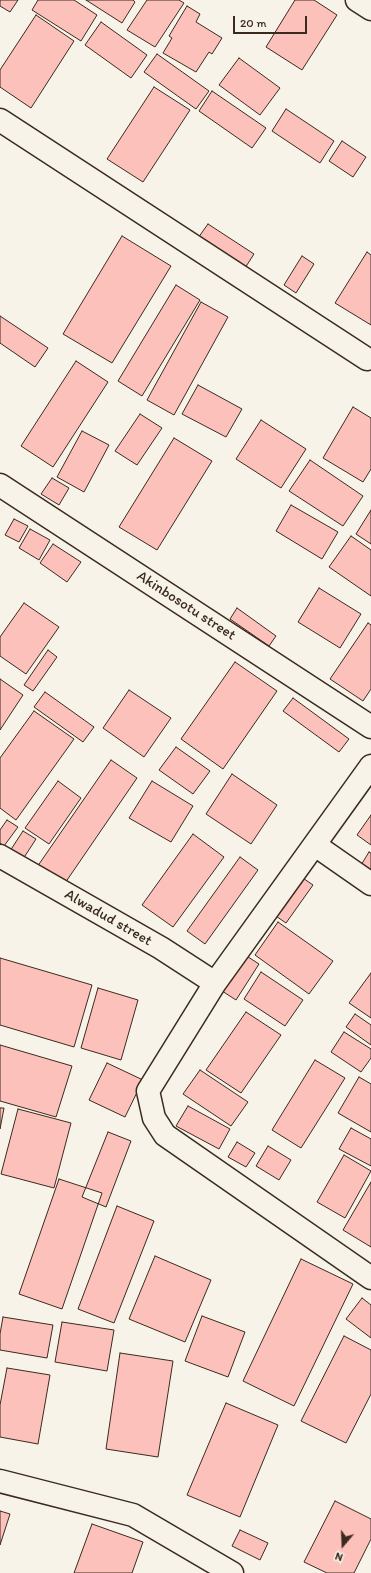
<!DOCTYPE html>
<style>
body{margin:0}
#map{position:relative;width:371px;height:1573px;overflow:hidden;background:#f7f3e8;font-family:Itim,sans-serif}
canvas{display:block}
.north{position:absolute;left:323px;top:1525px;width:40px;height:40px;-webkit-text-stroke:3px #f7f3e8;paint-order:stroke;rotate:199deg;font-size:11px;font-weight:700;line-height:16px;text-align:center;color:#3b2a1e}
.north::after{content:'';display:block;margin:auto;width:14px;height:18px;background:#3b2a1e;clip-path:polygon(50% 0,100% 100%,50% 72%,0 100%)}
.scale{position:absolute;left:233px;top:16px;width:74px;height:18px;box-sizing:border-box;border:2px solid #3b2a1e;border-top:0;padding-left:5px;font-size:12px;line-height:14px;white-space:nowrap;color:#3b2a1e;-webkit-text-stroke:3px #f7f3e8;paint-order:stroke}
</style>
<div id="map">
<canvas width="371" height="1573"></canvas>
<div class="north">N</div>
<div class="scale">20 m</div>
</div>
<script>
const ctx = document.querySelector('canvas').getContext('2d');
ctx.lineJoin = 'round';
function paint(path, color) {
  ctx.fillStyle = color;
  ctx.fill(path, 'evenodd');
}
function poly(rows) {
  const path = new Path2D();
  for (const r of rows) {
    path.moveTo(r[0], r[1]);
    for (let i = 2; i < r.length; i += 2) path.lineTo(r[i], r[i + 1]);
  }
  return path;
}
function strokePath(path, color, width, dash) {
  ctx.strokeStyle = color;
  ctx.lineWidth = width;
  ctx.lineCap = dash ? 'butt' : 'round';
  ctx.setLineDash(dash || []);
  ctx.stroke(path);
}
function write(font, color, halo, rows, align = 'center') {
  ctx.font = font + ' Itim,sans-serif';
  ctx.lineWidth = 3.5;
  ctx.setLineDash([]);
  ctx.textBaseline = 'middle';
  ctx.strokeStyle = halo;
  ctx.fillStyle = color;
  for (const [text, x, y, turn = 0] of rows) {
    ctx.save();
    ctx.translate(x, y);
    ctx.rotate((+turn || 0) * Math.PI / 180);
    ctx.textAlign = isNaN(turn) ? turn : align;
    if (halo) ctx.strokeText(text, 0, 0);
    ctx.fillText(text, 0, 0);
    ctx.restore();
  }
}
const building = poly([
 [0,0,18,0,10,12,0,6,0,0],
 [38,0,74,0,97,15,81,41,32,10,38,0],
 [86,0,133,0,135,2,122,23,86,0],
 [147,0,179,0,184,3,155,47,127,30,147,0],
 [295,0,314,0,337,15,302,70,266,47,295,0],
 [187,6,200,14,196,22,222,38,212,54,209,52,196,72,163,53,172,38,169,36,187,6],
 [36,15,74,41,31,108,0,87,0,70,36,15],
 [101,22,147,55,131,78,85,45,101,22],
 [157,54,209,91,196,109,144,72,157,54],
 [239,58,280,88,260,115,219,85,239,58],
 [154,87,190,110,143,182,107,159,154,87],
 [212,91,266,128,252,148,199,111,212,91],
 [286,109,334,141,320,163,272,131,286,109],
 [342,141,366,157,353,177,329,161,342,141],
 [208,224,254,254,245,268,198,238,208,224],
 [122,236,171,266,112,363,63,334,122,236],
 [367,252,371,255,371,325,335,303,367,252],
 [302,256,314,264,296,293,284,285,302,256],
 [176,285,200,300,142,396,118,381,176,285],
 [201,302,228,317,174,415,147,400,201,302],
 [0,316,48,348,35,367,0,343,0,316],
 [76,361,108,382,53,467,21,446,76,361],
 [198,385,242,409,226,437,182,414,198,385],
 [353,407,371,418,371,469,363,482,323,458,353,407],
 [140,414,162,428,137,465,115,451,140,414],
 [261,420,306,449,281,488,236,459,261,420],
 [82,431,109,445,84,492,57,477,82,431],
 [174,438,212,461,157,550,119,527,174,438],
 [310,460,363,496,343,526,289,491,310,460],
 [52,478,69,488,59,505,41,494,52,478],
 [291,505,338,532,322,559,276,531,291,505],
 [371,510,371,544,356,534,371,510],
 [14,519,28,526,19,542,5,535,14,519],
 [30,529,50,540,39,560,19,548,30,529],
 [351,536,371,550,371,596,329,567,351,536],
 [53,544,81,562,67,582,40,563,53,544],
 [319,588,361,614,340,648,298,622,319,588],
 [24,603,59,627,26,674,0,656,0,637,24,603],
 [237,608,276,636,269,646,230,619,237,608],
 [368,623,371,625,371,689,363,701,330,679,368,623],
 [48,650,57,657,33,691,24,685,48,650],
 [235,662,277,691,223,769,181,739,235,662],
 [0,679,23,695,0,730,0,679],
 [129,690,171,718,144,757,103,728,129,690],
 [45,692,94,727,83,742,34,707,45,692],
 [293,698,349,739,339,752,283,711,293,698],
 [34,711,74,739,16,820,0,808,0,758,34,711],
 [176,747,210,771,193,794,159,770,176,747],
 [111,760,137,778,63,886,37,867,111,760],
 [232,774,277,805,251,844,206,814,232,774],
 [58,781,81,798,49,844,25,828,58,781],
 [152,781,193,806,171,842,129,818,152,781],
 [371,815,371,845,357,835,371,815],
 [7,820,18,827,4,846,0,843,0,830,7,820],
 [23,831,36,839,23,859,10,851,23,831],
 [193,834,224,857,173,927,142,905,193,834],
 [369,852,371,853,371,878,358,870,369,852],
 [240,857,258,870,205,944,187,931,240,857],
 [297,874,313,885,286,923,270,912,297,874],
 [278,922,333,961,309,994,255,955,278,922],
 [242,953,259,964,236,1000,219,989,242,953],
 [0,958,92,985,74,1047,0,1025,0,958],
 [261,972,303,1000,285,1026,244,999,261,972],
 [371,973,371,1018,349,1003,371,973],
 [98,988,138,1000,121,1060,81,1048,98,988],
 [246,1012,281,1035,241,1093,206,1070,246,1012],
 [355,1014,371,1025,371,1045,346,1027,355,1014],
 [344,1032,371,1049,371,1058,361,1072,331,1052,344,1032],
 [0,1045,72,1066,56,1117,0,1101,0,1045],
 [315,1060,345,1078,301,1148,272,1130,315,1060],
 [107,1063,143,1080,125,1117,89,1100,107,1063],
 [200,1070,248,1102,231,1126,183,1094,200,1070],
 [359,1077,371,1084,371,1132,338,1113,359,1077],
 [188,1106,230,1129,219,1149,176,1126,188,1106],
 [0,1108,4,1108,0,1129,0,1108],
 [18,1109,71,1123,54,1188,1,1174,18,1109],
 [351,1128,371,1139,371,1166,339,1149,351,1128],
 [108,1132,131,1141,106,1207,82,1197,108,1132],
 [237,1142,255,1153,246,1167,228,1157,237,1142],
 [268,1146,291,1160,279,1180,256,1166,268,1146],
 [344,1155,371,1171,345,1218,317,1202,344,1155],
 [59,1179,102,1193,62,1309,19,1294,59,1179],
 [371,1182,371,1247,343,1230,371,1182],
 [117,1206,154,1221,114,1323,78,1309,117,1206],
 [155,1256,211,1280,185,1342,129,1319,155,1256],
 [301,1259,353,1284,294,1406,243,1381,301,1259],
 [362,1298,371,1305,371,1338,346,1319,362,1298],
 [202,1316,245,1332,228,1377,185,1361,202,1316],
 [3,1317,53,1325,47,1358,0,1350,0,1334,3,1317],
 [62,1322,114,1330,107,1371,55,1362,62,1322],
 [344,1336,371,1350,371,1394,346,1443,301,1421,344,1336],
 [120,1353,173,1361,158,1457,106,1449,120,1353],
 [7,1368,50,1375,38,1444,0,1437,0,1405,7,1368],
 [226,1403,278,1425,240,1517,187,1495,226,1403],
 [335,1501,371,1519,371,1539,354,1573,327,1573,304,1562,335,1501],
 [0,1511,10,1514,0,1545,0,1511],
 [92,1524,143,1542,132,1573,74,1573,92,1524],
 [240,1530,268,1543,260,1560,232,1546,240,1530]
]);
paint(building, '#fdc1bb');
strokePath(building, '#3b2a1e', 1);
const minor = poly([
 [357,0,371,9],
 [0,120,367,359],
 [0,485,371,727],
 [371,766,215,983,148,1091,154,1118,165,1135,371,1278],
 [315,845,371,884],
 [0,856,161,948,215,983],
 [0,1481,133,1515,232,1573]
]);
strokePath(minor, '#3b2a1e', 25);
strokePath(minor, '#f7f3e8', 22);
write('15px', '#3b2a1e', '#f7f3e8', [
 ["Akinbosotu street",186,606,33],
 ["Alwadud street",108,918,30]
]);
</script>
